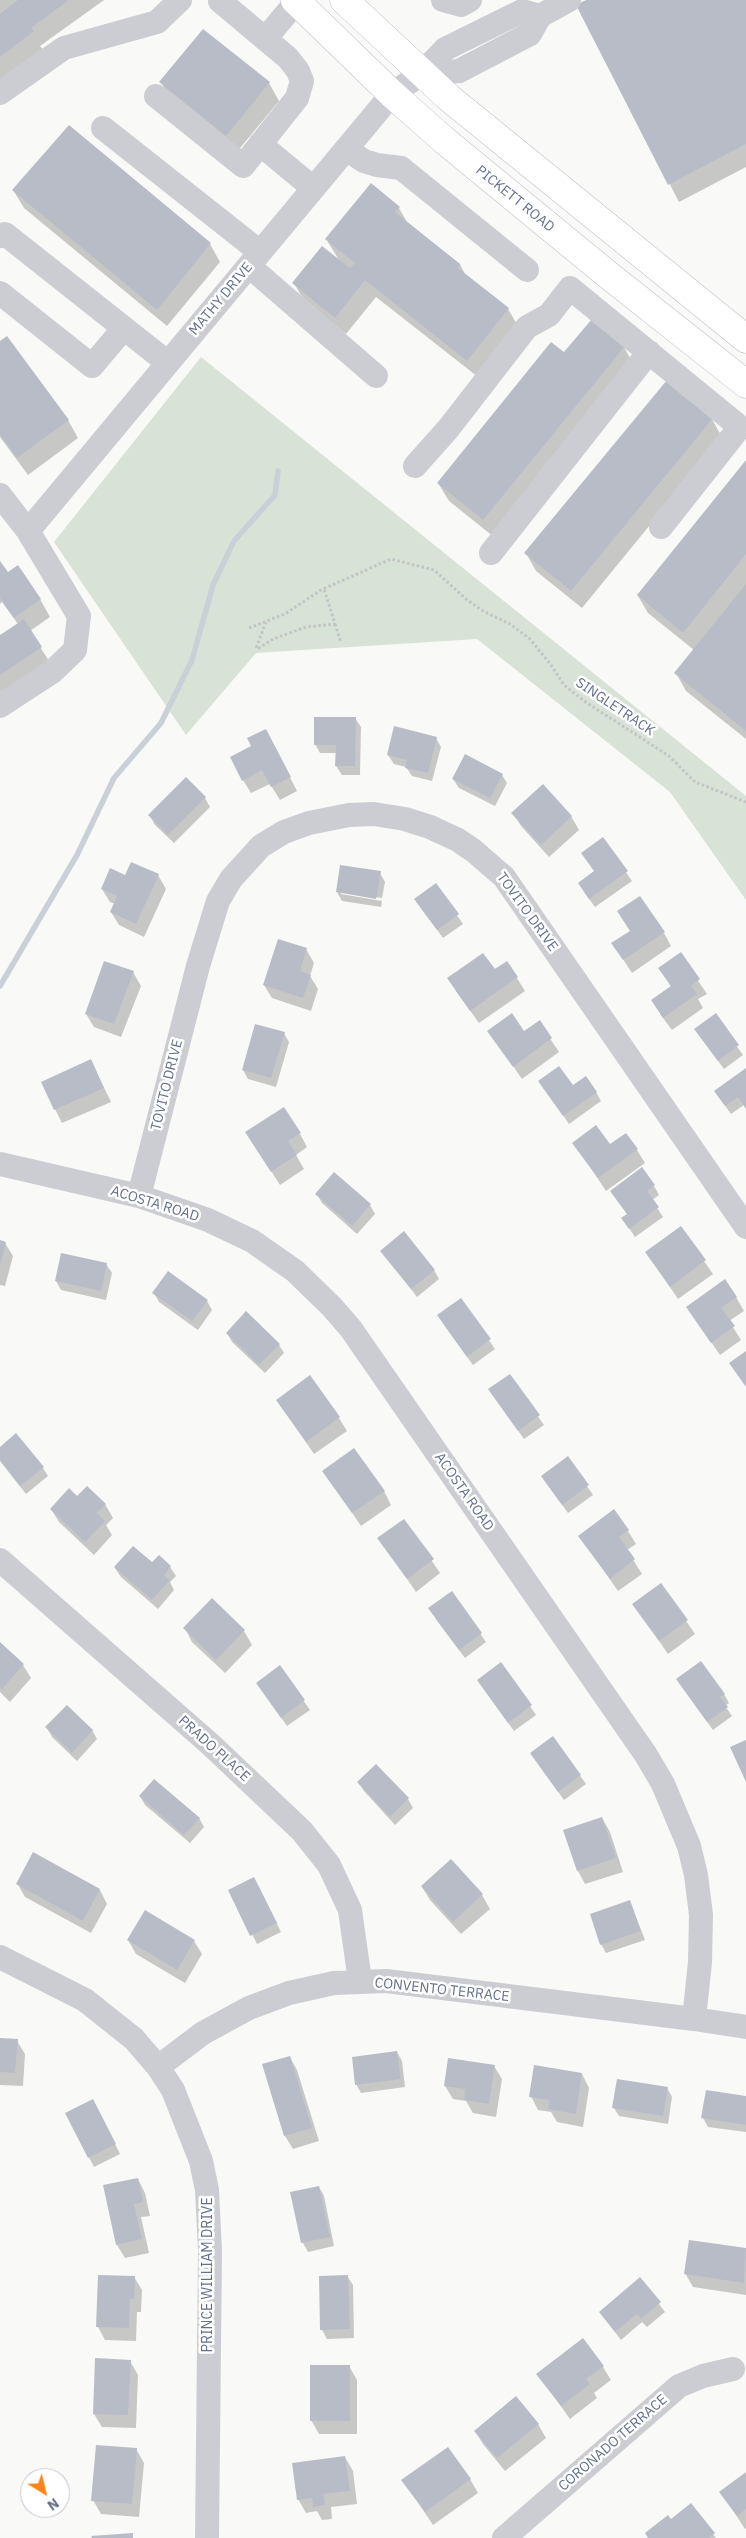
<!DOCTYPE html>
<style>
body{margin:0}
#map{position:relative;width:746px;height:2538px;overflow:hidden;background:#f9f9f7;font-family:"IBM Plex Sans",sans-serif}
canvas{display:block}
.north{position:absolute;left:20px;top:2468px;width:50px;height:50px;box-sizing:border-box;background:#fff;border:1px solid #c1c6d1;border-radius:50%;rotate:144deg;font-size:14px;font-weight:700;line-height:20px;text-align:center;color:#65708b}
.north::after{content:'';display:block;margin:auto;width:18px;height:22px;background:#f6851a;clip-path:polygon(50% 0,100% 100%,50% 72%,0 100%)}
</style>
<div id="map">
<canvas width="746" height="2538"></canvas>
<div class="north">N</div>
</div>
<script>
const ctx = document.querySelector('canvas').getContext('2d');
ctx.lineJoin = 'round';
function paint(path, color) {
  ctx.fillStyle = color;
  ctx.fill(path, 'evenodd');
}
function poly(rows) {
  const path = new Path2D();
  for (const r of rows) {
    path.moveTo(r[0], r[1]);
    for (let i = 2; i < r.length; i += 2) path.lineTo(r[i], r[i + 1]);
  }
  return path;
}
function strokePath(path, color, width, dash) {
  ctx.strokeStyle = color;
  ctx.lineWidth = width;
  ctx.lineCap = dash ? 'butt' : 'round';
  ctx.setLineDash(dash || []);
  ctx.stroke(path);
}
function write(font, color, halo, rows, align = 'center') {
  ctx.font = font + ' "IBM Plex Sans",sans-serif';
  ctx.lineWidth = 5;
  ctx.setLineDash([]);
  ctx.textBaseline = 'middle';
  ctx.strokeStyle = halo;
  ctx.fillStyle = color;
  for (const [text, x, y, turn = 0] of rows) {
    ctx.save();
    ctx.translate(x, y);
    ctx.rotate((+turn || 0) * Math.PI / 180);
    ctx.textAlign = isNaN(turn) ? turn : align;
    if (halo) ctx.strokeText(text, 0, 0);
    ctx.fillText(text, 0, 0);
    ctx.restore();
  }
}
paint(poly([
 [201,357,746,796,746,900,670,792,477,639,256,653,186,735,54,542]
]), '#d9e2d7');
paint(poly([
 [0,0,104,0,40,46,43,50,0,82],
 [589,0,746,0,746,167,679,202,578,6],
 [161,82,269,83,279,101,236,153,171,100],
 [69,127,210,244,220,262,167,326,24,208,13,190],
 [371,185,399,208,408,224,460,264,466,276,508,309,518,326,478,377,376,297,346,334,304,301,294,283,339,260,326,239],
 [0,343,68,420,78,438,28,475,0,437],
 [624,347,634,365,494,537,449,501,438,483,564,354],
 [712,419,722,437,582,608,536,571,526,553],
 [746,462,746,739,686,691,676,673,694,650,648,613,638,596],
 [0,563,7,574,40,599,50,617,30,631,49,661,0,694,0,636,18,624,2,602,0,604],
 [355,718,361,727,360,775,342,775,336,766,337,753,320,753,315,744],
 [436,738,441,747,432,781,412,776,406,767,394,764,388,755],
 [273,744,297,791,280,800,270,784,251,793,243,780],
 [502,775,507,783,495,806,459,788,453,779],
 [205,798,210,807,174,843,155,825,150,816],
 [513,813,571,816,579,830,549,857,521,826],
 [603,839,632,881,595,907,584,892,595,872],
 [380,873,385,882,382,898,341,892,341,894,382,901,381,907,342,901,337,892],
 [158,875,166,889,144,937,119,925,111,912,115,904,110,902,102,889,125,876],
 [436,885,463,924,443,938,421,908],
 [664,933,671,946,632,973,613,944],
 [306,949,314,963,310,976,318,989,311,1011,272,998,264,985],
 [680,954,707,994,698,999,703,1008,672,1030,660,1014,671,987,660,968],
 [507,962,525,991,479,1023,456,991],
 [133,972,141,986,121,1037,94,1027,86,1014],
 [715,1015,743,1055,724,1069,701,1038],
 [539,1022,559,1052,522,1079,489,1031,524,1033],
 [284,1033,289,1042,276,1087,248,1079,243,1070],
 [91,1061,111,1102,62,1123,55,1109],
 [746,1070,746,1109,744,1105,731,1114,721,1100],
 [540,1082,596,1092,601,1101,569,1124],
 [300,1134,307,1147,296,1155,304,1169,280,1185,255,1145],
 [574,1143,637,1150,645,1163,606,1191],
 [654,1186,659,1195,652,1200,663,1217,635,1237,623,1219,628,1215,617,1200],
 [317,1194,370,1205,375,1214,357,1234,322,1203],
 [681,1228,713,1274,678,1299,647,1253],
 [0,1241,5,1243,13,1256,5,1286,0,1285],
 [382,1251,434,1270,439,1279,417,1297],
 [106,1264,112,1273,106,1300,61,1290,56,1281],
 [154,1293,207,1301,212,1310,198,1330,159,1302],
 [736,1297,744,1311,729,1321,741,1340,720,1355,696,1320],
 [461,1300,495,1349,473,1365,444,1325],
 [227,1333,279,1345,284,1353,265,1373,232,1342],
 [509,1375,544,1425,524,1439,489,1390],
 [277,1400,339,1418,347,1431,314,1454],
 [0,1448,43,1468,48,1476,26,1494,0,1461],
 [568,1458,593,1495,568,1513,542,1477],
 [324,1471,384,1491,391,1505,361,1526],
 [105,1504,113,1518,106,1525,112,1535,94,1555,59,1522,51,1509],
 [404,1520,440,1573,416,1592,379,1538],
 [628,1531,636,1544,627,1550,642,1574,618,1591,580,1536],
 [152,1564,170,1567,176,1576,170,1582,174,1590,158,1609,121,1577,115,1568],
 [661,1585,695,1634,668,1654,634,1604],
 [452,1593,486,1642,465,1658,435,1618],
 [212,1600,244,1631,252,1645,225,1673,192,1642,185,1628],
 [0,1644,23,1665,31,1678,10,1702,0,1692],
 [501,1664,536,1715,514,1731,478,1681],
 [280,1667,310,1710,287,1726,263,1692],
 [683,1688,724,1694,729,1703,725,1706,732,1716,713,1730],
 [47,1728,92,1730,97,1739,77,1761,52,1737],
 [553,1738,586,1784,564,1800,531,1754],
 [376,1765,408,1799,413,1808,395,1825,364,1791,358,1782],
 [140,1796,199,1818,204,1827,190,1843,145,1805],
 [602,1818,610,1832,623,1872,585,1884,578,1871,565,1830],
 [34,1854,100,1890,107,1904,91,1933,25,1897,17,1883],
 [451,1861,482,1895,490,1909,461,1934,430,1900,422,1887],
 [259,1887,281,1932,257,1944,230,1890],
 [630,1902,645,1940,606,1953,601,1944],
 [128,1940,194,1941,202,1954,185,1983,136,1954],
 [0,2039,17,2041,25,2054,23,2086,0,2085],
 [397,2052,402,2061,405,2087,361,2093,356,2084],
 [290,2057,297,2070,319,2141,293,2149,285,2136,264,2065],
 [494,2066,502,2079,496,2117,473,2113,466,2101,453,2099,445,2086],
 [582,2074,589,2088,583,2127,557,2122,551,2112,538,2110,531,2096],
 [667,2088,672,2097,668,2124,619,2116,614,2108],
 [746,2097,746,2132,708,2127,703,2118],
 [98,2109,120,2154,94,2167,67,2114],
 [138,2179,145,2193,150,2216,141,2217,149,2253,125,2258,117,2245],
 [319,2187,324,2196,334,2246,308,2252,303,2243,292,2193],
 [691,2241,746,2250,746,2295,693,2287,685,2273],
 [347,2276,353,2285,354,2338,327,2339,322,2330],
 [134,2277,142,2290,141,2312,137,2312,136,2341,105,2340,98,2327],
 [640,2279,665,2312,647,2327,642,2322,621,2340,600,2312],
 [130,2361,138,2375,136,2428,102,2427,94,2414],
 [349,2366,357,2380,357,2434,319,2434,311,2420],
 [603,2367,611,2380,594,2393,597,2398,570,2419,538,2374],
 [538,2424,546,2438,505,2471,483,2444,475,2431],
 [136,2449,144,2463,139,2517,101,2514,93,2500],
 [345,2457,353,2471,357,2504,331,2507,332,2519,322,2520,317,2511,306,2513,298,2499],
 [746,2474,746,2528,745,2529,721,2492],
 [470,2479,478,2493,433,2525,403,2480],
 [691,2505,716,2538,649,2538,671,2521]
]), '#0003');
strokePath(poly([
 [0,986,77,855,114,778,161,723,192,660,213,585,234,541,275,495,278,471]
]), '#c9d0d7', 5.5);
paint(poly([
 [18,0,69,0,31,28,34,31,0,57,0,14],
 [586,0,746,0,746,144,668,185,576,5],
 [203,29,270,82,226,136,159,82],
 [69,125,211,243,157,310,12,190],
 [371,183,400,207,395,212,460,264,458,268,509,308,467,361,365,280,335,318,292,283,322,246,350,268,355,263,325,239],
 [592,319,625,346,483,520,437,483,551,342,564,352],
 [7,336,69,420,17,458,0,435,0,341],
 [667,380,713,418,571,591,524,553],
 [746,460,746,554,683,633,637,595],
 [0,561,8,572,18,565,41,599,14,618,0,598],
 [746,584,746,731,674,673],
 [24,619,42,647,0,675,0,635],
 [314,717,356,717,355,766,335,766,336,745,314,745],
 [394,726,437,737,428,773,405,768,407,760,387,755],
 [266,729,291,777,271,787,262,770,242,781,230,757,251,746,247,738],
 [465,754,503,774,490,798,452,779],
 [186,777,206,797,168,835,148,815],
 [543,784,572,816,541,845,511,813],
 [603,837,628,871,589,899,578,883,594,871,581,853],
 [131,862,159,874,136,924,110,912,117,896,101,889,110,868,125,875],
 [340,865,381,871,376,899,336,892],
 [436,883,459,914,437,930,414,899],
 [640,896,665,932,623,960,611,943,630,931,617,911],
 [278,939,307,948,300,971,311,975,303,998,263,985],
 [681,952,700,979,691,986,697,994,663,1018,651,1000,671,986,658,968],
 [483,953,495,969,507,961,518,977,470,1011,447,978],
 [104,961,134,971,114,1024,85,1014],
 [512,1013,524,1031,540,1020,552,1038,513,1067,487,1031],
 [716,1013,739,1045,718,1061,694,1029],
 [255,1024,285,1032,271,1078,242,1070],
 [91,1059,104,1088,54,1110,41,1082],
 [559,1066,573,1085,586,1076,597,1092,563,1116,538,1081],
 [746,1068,746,1109,738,1097,725,1106,714,1091],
 [284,1107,301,1133,288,1141,297,1155,271,1172,245,1132],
 [596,1125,610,1144,626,1133,638,1149,598,1178,572,1143],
 [642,1167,655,1185,647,1191,659,1207,629,1229,621,1218,627,1214,610,1191],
 [334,1172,371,1204,352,1226,315,1194],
 [681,1226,706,1260,670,1287,645,1252],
 [404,1231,435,1270,411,1289,380,1251],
 [0,1240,6,1242,1,1263,0,1263],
 [61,1253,107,1263,101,1291,55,1281],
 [168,1271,208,1300,192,1321,152,1293],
 [725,1279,737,1297,721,1308,735,1326,711,1343,686,1307],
 [461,1298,491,1339,467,1357,437,1315],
 [246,1311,280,1344,259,1365,226,1333],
 [746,1351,746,1387,729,1363],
 [510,1374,540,1415,518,1431,488,1389],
 [310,1375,340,1417,306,1442,276,1400],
 [16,1433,44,1467,20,1486,0,1460,0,1447],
 [354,1448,385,1491,352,1513,322,1471],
 [568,1456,589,1485,562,1505,541,1476],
 [87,1486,106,1504,97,1513,105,1521,85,1542,50,1509,69,1488,77,1496],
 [614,1509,629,1530,619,1537,635,1559,610,1579,578,1536],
 [404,1519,434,1559,407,1579,377,1538],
 [133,1546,152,1562,159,1555,171,1566,164,1575,170,1580,152,1600,114,1567],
 [661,1583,688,1620,659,1641,632,1604],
 [452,1591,482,1633,459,1650,428,1608],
 [212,1598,245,1630,216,1660,183,1628],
 [0,1642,24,1664,2,1689,0,1687],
 [701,1661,725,1694,720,1697,728,1707,707,1722,676,1679],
 [501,1662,532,1705,508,1723,477,1680],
 [280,1665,305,1700,281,1718,256,1683],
 [67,1705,93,1730,72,1753,45,1727],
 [553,1736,581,1775,558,1792,530,1753],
 [746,1740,746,1782,730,1747],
 [376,1764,409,1798,390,1817,357,1782],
 [154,1779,200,1818,184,1835,139,1796],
 [602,1817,616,1858,577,1871,563,1830],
 [33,1852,100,1889,83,1921,16,1884],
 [451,1859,483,1894,453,1922,421,1886],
 [254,1877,277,1923,250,1936,228,1890],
 [630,1900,641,1931,600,1945,590,1914],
 [145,1910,195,1940,177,1970,127,1940],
 [0,2038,18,2039,15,2073,0,2072],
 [397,2051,401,2079,355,2085,352,2057],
 [290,2056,312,2128,284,2136,262,2064],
 [448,2058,495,2065,489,2104,464,2100,465,2089,444,2086],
 [534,2065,582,2073,576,2114,548,2109,549,2100,529,2097],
 [617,2079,668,2087,663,2116,612,2108],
 [706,2090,746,2096,746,2125,701,2118],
 [93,2099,116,2144,88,2158,65,2113],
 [138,2178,143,2202,134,2204,142,2239,116,2245,103,2185],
 [319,2186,330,2237,301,2243,290,2192],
 [689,2240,746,2248,744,2283,684,2274],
 [98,2275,135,2276,134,2299,130,2299,129,2328,96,2327],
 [348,2275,350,2329,320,2330,319,2276],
 [640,2277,661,2302,641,2319,637,2314,615,2332,599,2312],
 [583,2338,604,2366,586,2379,590,2384,561,2406,536,2374],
 [95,2358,131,2360,128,2415,93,2414],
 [310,2365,350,2365,350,2421,310,2421],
 [516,2396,539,2424,497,2458,474,2431],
 [96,2445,137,2448,132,2504,91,2501],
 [448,2447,471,2479,425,2512,401,2480],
 [345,2456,350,2491,324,2494,325,2505,313,2507,312,2498,297,2500,292,2463],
 [746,2472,746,2509,737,2516,719,2492],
 [691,2503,715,2533,709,2538,648,2538,645,2533,668,2515,671,2519],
 [133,2533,133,2538,92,2538,91,2536]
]), '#b8bcc6');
const major = poly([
 [295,0,392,94,445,141,607,274,746,384],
 [344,0,449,98,746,339]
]);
strokePath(major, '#bec0c5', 29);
strokePath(poly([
 [266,622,256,648,259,648,273,639,306,627,335,624,324,589],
 [335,624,341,643],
 [249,628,285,614,321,590,391,559,434,570,466,599,483,611,510,624,530,639,551,665,564,685,587,703,669,756,695,782,746,802]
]), '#c2c4c7', 3, [2.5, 2.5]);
strokePath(poly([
 [443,0,461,5,470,0],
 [265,39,297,1],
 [421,74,459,71,530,34,540,16,569,0],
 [0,93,64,48,157,22,180,0],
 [156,96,243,166,297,98,302,81,298,71,288,58,220,1],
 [103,128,260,252],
 [260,144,313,188],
 [346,149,364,161,377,165,401,168,527,270],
 [0,236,5,234,168,363],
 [249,266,376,376],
 [0,293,92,366,124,328],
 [415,466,448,429,527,327,549,315,570,288,740,427,661,527],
 [0,495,28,531,79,616,75,650,52,672,0,706],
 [28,531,392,94,421,74,445,49,522,11,540,16],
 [491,553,649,352],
 [0,1164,139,1196,208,1220,252,1241,295,1271,332,1307,351,1329,646,1755,663,1784,689,1846,696,1875,701,1915,700,1962,694,2019],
 [139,1196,198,966,218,901,231,879,261,846,284,832,309,823,349,815,374,814,405,819,430,827,458,840,474,851,504,877,746,1227],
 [0,1560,210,1744,302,1831,329,1865,350,1910,360,1981],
 [0,1957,85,2000,134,2039,158,2067,173,2090,201,2161,207,2190,210,2251,207,2538],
 [158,2067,203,2033,249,2008,289,1993,334,1983,386,1981,694,2019,746,2027],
 [504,2538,679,2386,703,2376,733,2369]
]), '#cccdd2', 24);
strokePath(major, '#fff', 28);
write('14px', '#65708b', '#fff', [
 ["PICKETT ROAD",515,199,39],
 ["MATHY DRIVE",221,299,-50],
 ["SINGLETRACK",615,707,34],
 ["TOVITO DRIVE",527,912,54],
 ["TOVITO DRIVE",167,1085,-76],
 ["ACOSTA ROAD",155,1204,17],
 ["ACOSTA ROAD",464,1492,55],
 ["PRADO PLACE",214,1749,42],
 ["CONVENTO TERRACE",442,1990,6],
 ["PRINCE WILLIAM DRIVE",208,2275,-90],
 ["CORONADO TERRACE",613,2443,-41]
]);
</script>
